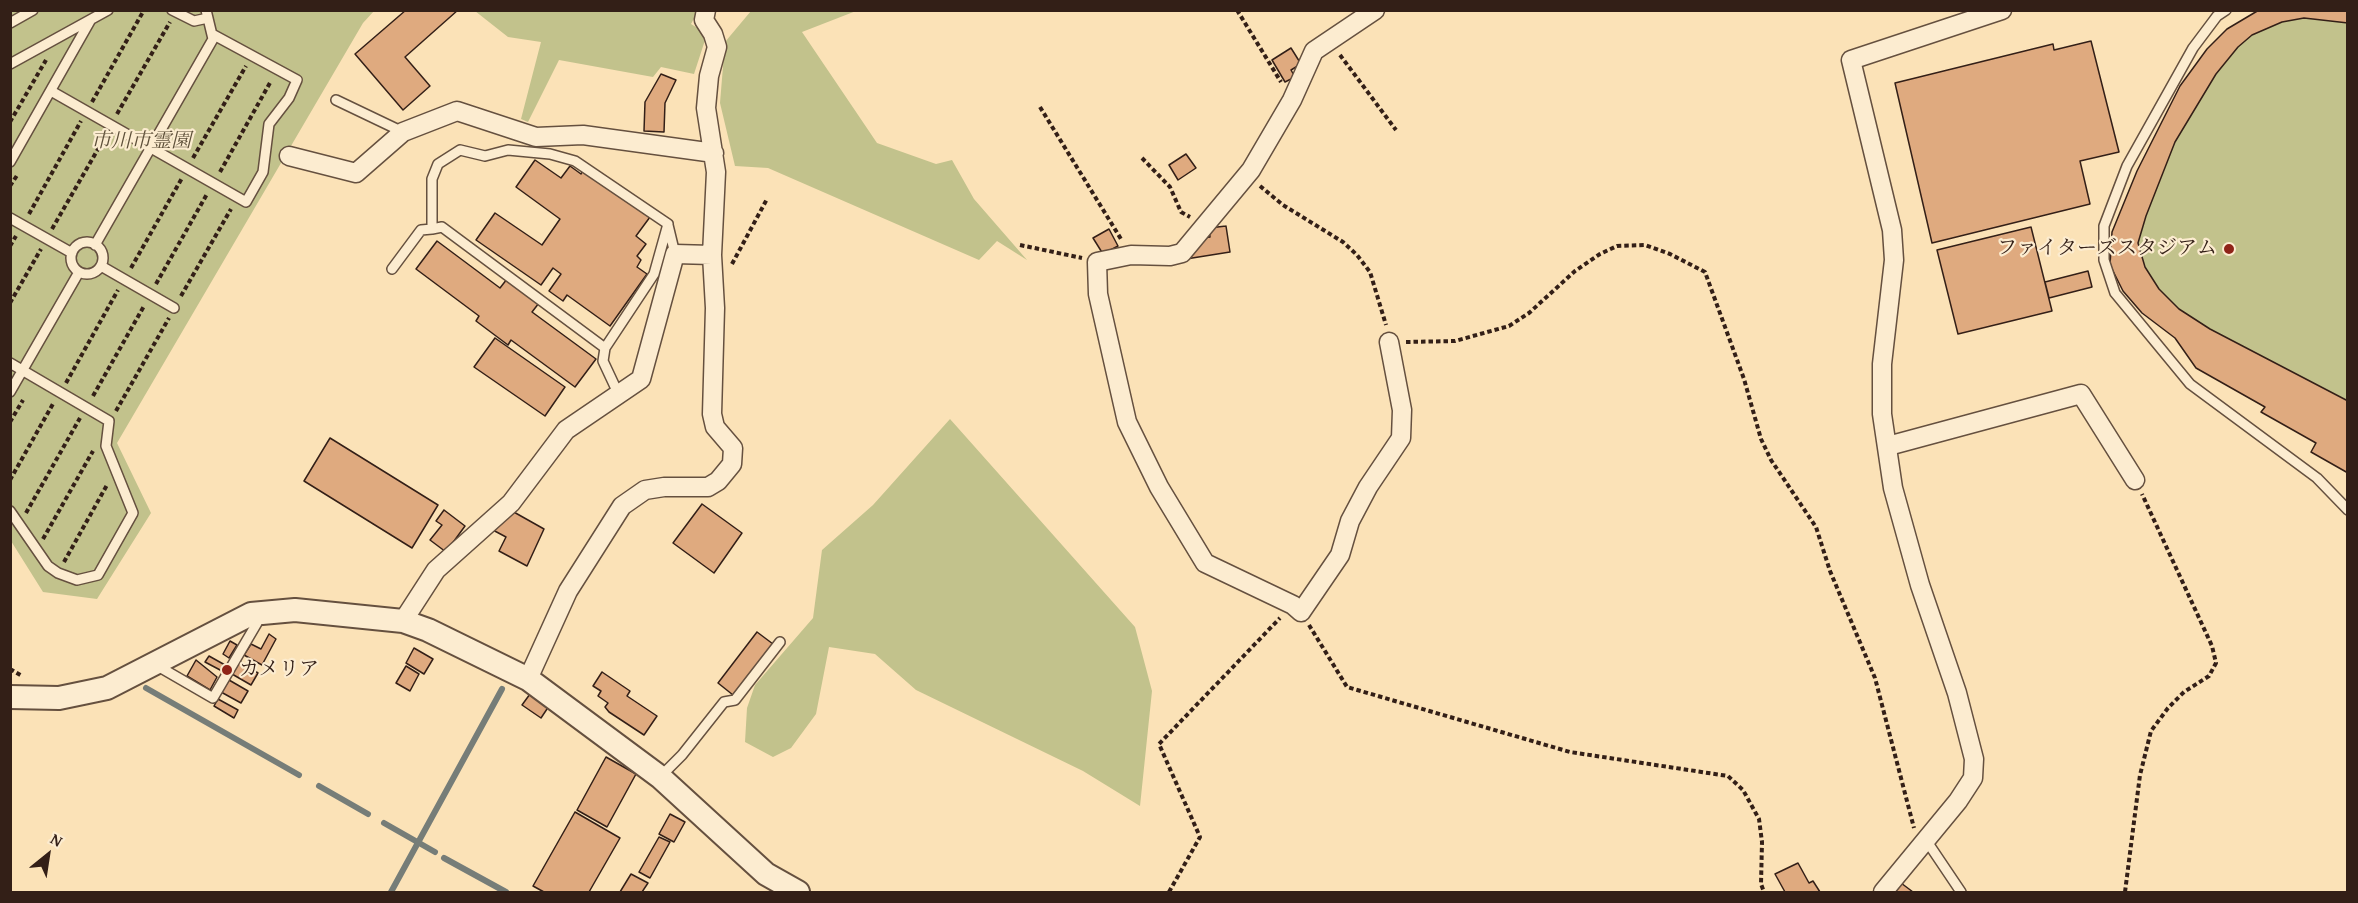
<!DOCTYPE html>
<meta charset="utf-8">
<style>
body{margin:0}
#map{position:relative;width:2358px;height:903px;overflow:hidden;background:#fbe2b7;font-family:"Gentium Book Plus",serif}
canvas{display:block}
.frame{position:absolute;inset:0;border:12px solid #331f17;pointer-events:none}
.north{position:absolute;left:18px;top:825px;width:60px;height:60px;-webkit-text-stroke:4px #fcecd0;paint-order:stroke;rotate:30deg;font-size:16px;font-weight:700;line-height:24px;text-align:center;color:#331f17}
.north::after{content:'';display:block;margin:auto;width:21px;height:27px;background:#331f17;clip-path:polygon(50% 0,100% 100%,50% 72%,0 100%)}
</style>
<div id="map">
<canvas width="2358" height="903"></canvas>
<div class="frame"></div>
<div class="north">N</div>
</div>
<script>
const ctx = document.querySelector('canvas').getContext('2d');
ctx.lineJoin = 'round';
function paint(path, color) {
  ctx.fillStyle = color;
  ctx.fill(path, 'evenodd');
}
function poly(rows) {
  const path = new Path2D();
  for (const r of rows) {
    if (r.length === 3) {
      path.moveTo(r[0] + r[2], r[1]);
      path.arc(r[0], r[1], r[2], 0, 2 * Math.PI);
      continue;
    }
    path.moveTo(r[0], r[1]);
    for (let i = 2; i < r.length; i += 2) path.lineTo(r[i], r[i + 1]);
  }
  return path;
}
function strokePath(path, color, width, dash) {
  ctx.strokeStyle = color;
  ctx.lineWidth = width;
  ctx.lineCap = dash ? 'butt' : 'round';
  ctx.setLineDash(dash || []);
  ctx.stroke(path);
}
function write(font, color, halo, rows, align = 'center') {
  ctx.font = font + ' "Gentium Book Plus","Noto Serif JP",serif';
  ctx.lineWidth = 4.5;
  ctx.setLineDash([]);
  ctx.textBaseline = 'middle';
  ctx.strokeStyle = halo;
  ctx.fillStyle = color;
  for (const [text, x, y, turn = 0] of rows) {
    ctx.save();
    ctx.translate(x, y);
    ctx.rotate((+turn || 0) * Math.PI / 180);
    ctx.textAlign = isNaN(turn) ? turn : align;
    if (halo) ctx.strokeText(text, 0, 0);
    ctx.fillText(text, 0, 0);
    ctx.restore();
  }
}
paint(poly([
 [11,11,374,11,363,23,117,443,151,513,97,599,43,592,11,541],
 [475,11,698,11,691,24,707,34,694,74,661,67,653,77,559,60,528,122,521,119,541,42,508,37],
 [751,11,856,11,802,32,877,143,936,164,952,160,974,199,1027,260,997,241,979,260,768,168,735,166,720,103,725,42],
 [2259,11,2347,11,2347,473,2311,452,2315,442,2261,412,2264,407,2196,368,2175,338,2142,313,2123,291,2110,265,2112,232,2137,171,2180,86,2227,29],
 [950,419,1135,627,1152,691,1140,806,1083,771,916,690,875,654,829,647,816,714,791,748,773,757,745,742,747,708,755,685,813,618,822,550,873,505]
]), '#c2c28c');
strokePath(poly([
 [146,688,299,775],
 [319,786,368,814],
 [384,823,435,852],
 [444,858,506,892],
 [391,892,502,689]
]), '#767d78', 6);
const building = poly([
 [406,10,458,10,405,57,430,86,403,110,355,54,406,10],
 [2259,10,2348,10,2348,23,2304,18,2282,22,2252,35,2238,47,2216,74,2175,142,2146,216,2138,243,2145,267,2159,289,2179,309,2210,329,2348,401,2348,473,2311,452,2316,443,2261,412,2265,407,2196,368,2175,338,2142,313,2123,291,2110,265,2112,232,2137,171,2180,86,2207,49,2227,29,2259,10],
 [2091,41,2119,152,2080,161,2090,204,1932,243,1895,83,2053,44,2054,50,2091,41],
 [1291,48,1301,64,1291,70,1295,77,1285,82,1272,60,1291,48],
 [661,74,676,80,665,103,664,132,644,131,645,102,661,74],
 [1186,154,1196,168,1178,180,1169,165,1186,154],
 [535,160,561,178,570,166,581,174,583,170,650,217,636,236,646,244,637,256,641,260,637,267,647,274,610,326,567,295,563,301,549,291,561,274,553,268,541,285,476,240,495,213,542,245,560,219,516,187,535,160],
 [1226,226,1230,252,1186,259,1197,239,1210,237,1209,228,1226,226],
 [2031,227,2052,311,1958,334,1937,250,2031,227],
 [1109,229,1118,246,1103,254,1093,238,1109,229],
 [437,241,500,288,507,279,539,303,532,312,596,359,575,387,511,340,508,345,476,321,479,316,416,269,437,241],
 [2088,271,2092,287,2049,298,2045,282,2088,271],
 [495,338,565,387,545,416,474,367,495,338],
 [330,438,438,505,412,548,304,481,330,438],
 [702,504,742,533,714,573,673,543,702,504],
 [444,510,465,526,446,552,430,540,442,525,436,521,444,510],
 [512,511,544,529,527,566,499,551,506,537,491,529,512,511],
 [757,632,773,644,733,695,718,683,757,632],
 [269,634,276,639,262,665,244,655,251,644,261,649,269,634],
 [230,641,237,645,229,658,223,654,230,641],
 [414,648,433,659,424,674,406,663,414,648],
 [209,656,225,665,222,671,205,662,209,656],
 [196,660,217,677,210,690,187,676,196,660],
 [239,661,258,673,251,685,232,674,239,661],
 [406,666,419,674,410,691,396,683,406,666],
 [602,672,630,691,627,696,657,716,644,735,609,712,605,707,608,703,598,696,601,691,593,686,602,672],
 [229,680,248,691,241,703,221,692,229,680],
 [530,694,549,706,541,718,522,705,530,694],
 [218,699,238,710,234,718,214,706,218,699],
 [606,757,636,774,607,827,577,810,606,757],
 [575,812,620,838,589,892,544,892,533,886,575,812],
 [670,814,685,822,674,842,659,834,670,814],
 [659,837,670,842,650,878,639,872,659,837],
 [1798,863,1809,883,1813,881,1820,892,1785,892,1775,874,1798,863],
 [631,874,648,883,642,892,620,892,631,874],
 [1901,883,1913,892,1893,892,1901,883]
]);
paint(building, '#dfaa7f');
strokePath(building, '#331f17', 1.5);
const service = poly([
 [172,10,194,21,208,18],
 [2226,10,2217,16,2193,48,2127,166,2104,226,2104,260,2115,293,2190,384,2317,478,2348,510],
 [10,23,33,10],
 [10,64,108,10],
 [51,91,246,202,263,172,269,124,289,98,297,80,212,34],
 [336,100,403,132],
 [10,162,90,21],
 [10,218,72,253],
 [668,225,675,254],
 [87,258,16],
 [95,245,213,39,206,10],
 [101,266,174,308],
 [392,269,421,230,432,229,442,227,605,348,654,274,668,224,575,161,550,154,508,150,485,156,460,150,438,164,432,179,432,229],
 [605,348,603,361,618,393],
 [10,363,109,421,106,446,133,513,98,575,77,580,58,573,48,566,10,511],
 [10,392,79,272],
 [156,665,213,698,257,623,253,617],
 [660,777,682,755,724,702,735,700,780,642],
 [1926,840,1961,892]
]);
const minor = poly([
 [1375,10,1314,51,1292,100,1251,170,1182,253,1170,256,1131,255,1097,262,1098,294,1127,422,1159,487,1205,563,1293,605,1301,612,1340,555,1350,521,1368,487,1401,438,1402,410,1389,342],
 [289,156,356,173,403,132,457,111,536,137,583,135,714,153],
 [1888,446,2081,394,2135,480],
 [403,621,436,570,511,503,566,430,641,379,675,254,712,255,716,172,706,108,709,76,717,47,713,34,704,20,706,10],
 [528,679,568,591,622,506,645,490,664,487,708,487,718,481,732,464,733,448,715,427,712,414,715,308,712,255],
 [1883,892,1958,801,1973,778,1974,759,1957,693,1920,585,1893,488,1882,414,1882,364,1894,260,1892,230,1851,60,2002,10]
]);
const tertiary = poly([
 [10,697,59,698,107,688,251,614,295,610,403,621,428,630,528,679,660,777,766,874,798,892]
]);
strokePath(service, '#65503f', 12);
strokePath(minor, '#65503f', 21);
strokePath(tertiary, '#65503f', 26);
strokePath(poly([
 [1237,10,1281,82],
 [1340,55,1396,130],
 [92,102,144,10],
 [1040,107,1121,239],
 [117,114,170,22],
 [10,122,46,60],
 [193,158,246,66],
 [1142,158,1170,187,1181,212,1190,217],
 [220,172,271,81],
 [10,186,18,174],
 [1260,186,1283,205,1343,242,1357,255,1370,272,1386,325],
 [29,214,81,121],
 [52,229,105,137],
 [1020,245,1082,258],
 [10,246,16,236],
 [732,264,767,199],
 [131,268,182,178],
 [156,284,207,194],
 [181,296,231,209],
 [10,303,41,249],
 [1406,342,1455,341,1509,326,1529,313,1575,271,1600,254,1617,246,1645,245,1670,254,1705,272,1744,379,1761,439,1771,460,1816,527,1830,571,1875,678,1914,828],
 [66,383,118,290],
 [93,396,144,306],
 [116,411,169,318],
 [10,422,23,400],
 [10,480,54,402],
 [26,513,80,418],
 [43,539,93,451],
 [64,562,107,485],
 [1309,625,1347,687,1570,752,1728,776,1743,790,1759,819,1762,842,1761,884,1764,892],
 [10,669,22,676],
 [1169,892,1200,837,1159,744,1280,618],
 [2125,892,2140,775,2151,731,2168,708,2184,692,2209,676,2216,663,2212,646,2142,494]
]), '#331f17', 4, [4.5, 3]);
strokePath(service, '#fcecd0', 9);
strokePath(minor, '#fcecd0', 18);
strokePath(tertiary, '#fcecd0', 22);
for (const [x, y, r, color] of [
 [2229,249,6,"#8f2418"],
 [227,670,6,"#8f2418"]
]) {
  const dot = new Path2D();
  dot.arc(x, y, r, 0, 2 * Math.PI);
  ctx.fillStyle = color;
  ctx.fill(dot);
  strokePath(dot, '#fcecd0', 2);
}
write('italic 20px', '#5e503a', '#fcecd0', [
 ["市川市霊園",141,142]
]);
write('20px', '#331f17', '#fcecd0', [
 ["ファイターズスタジアム",2217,249],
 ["カメリア",239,670,"left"]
], 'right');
</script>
